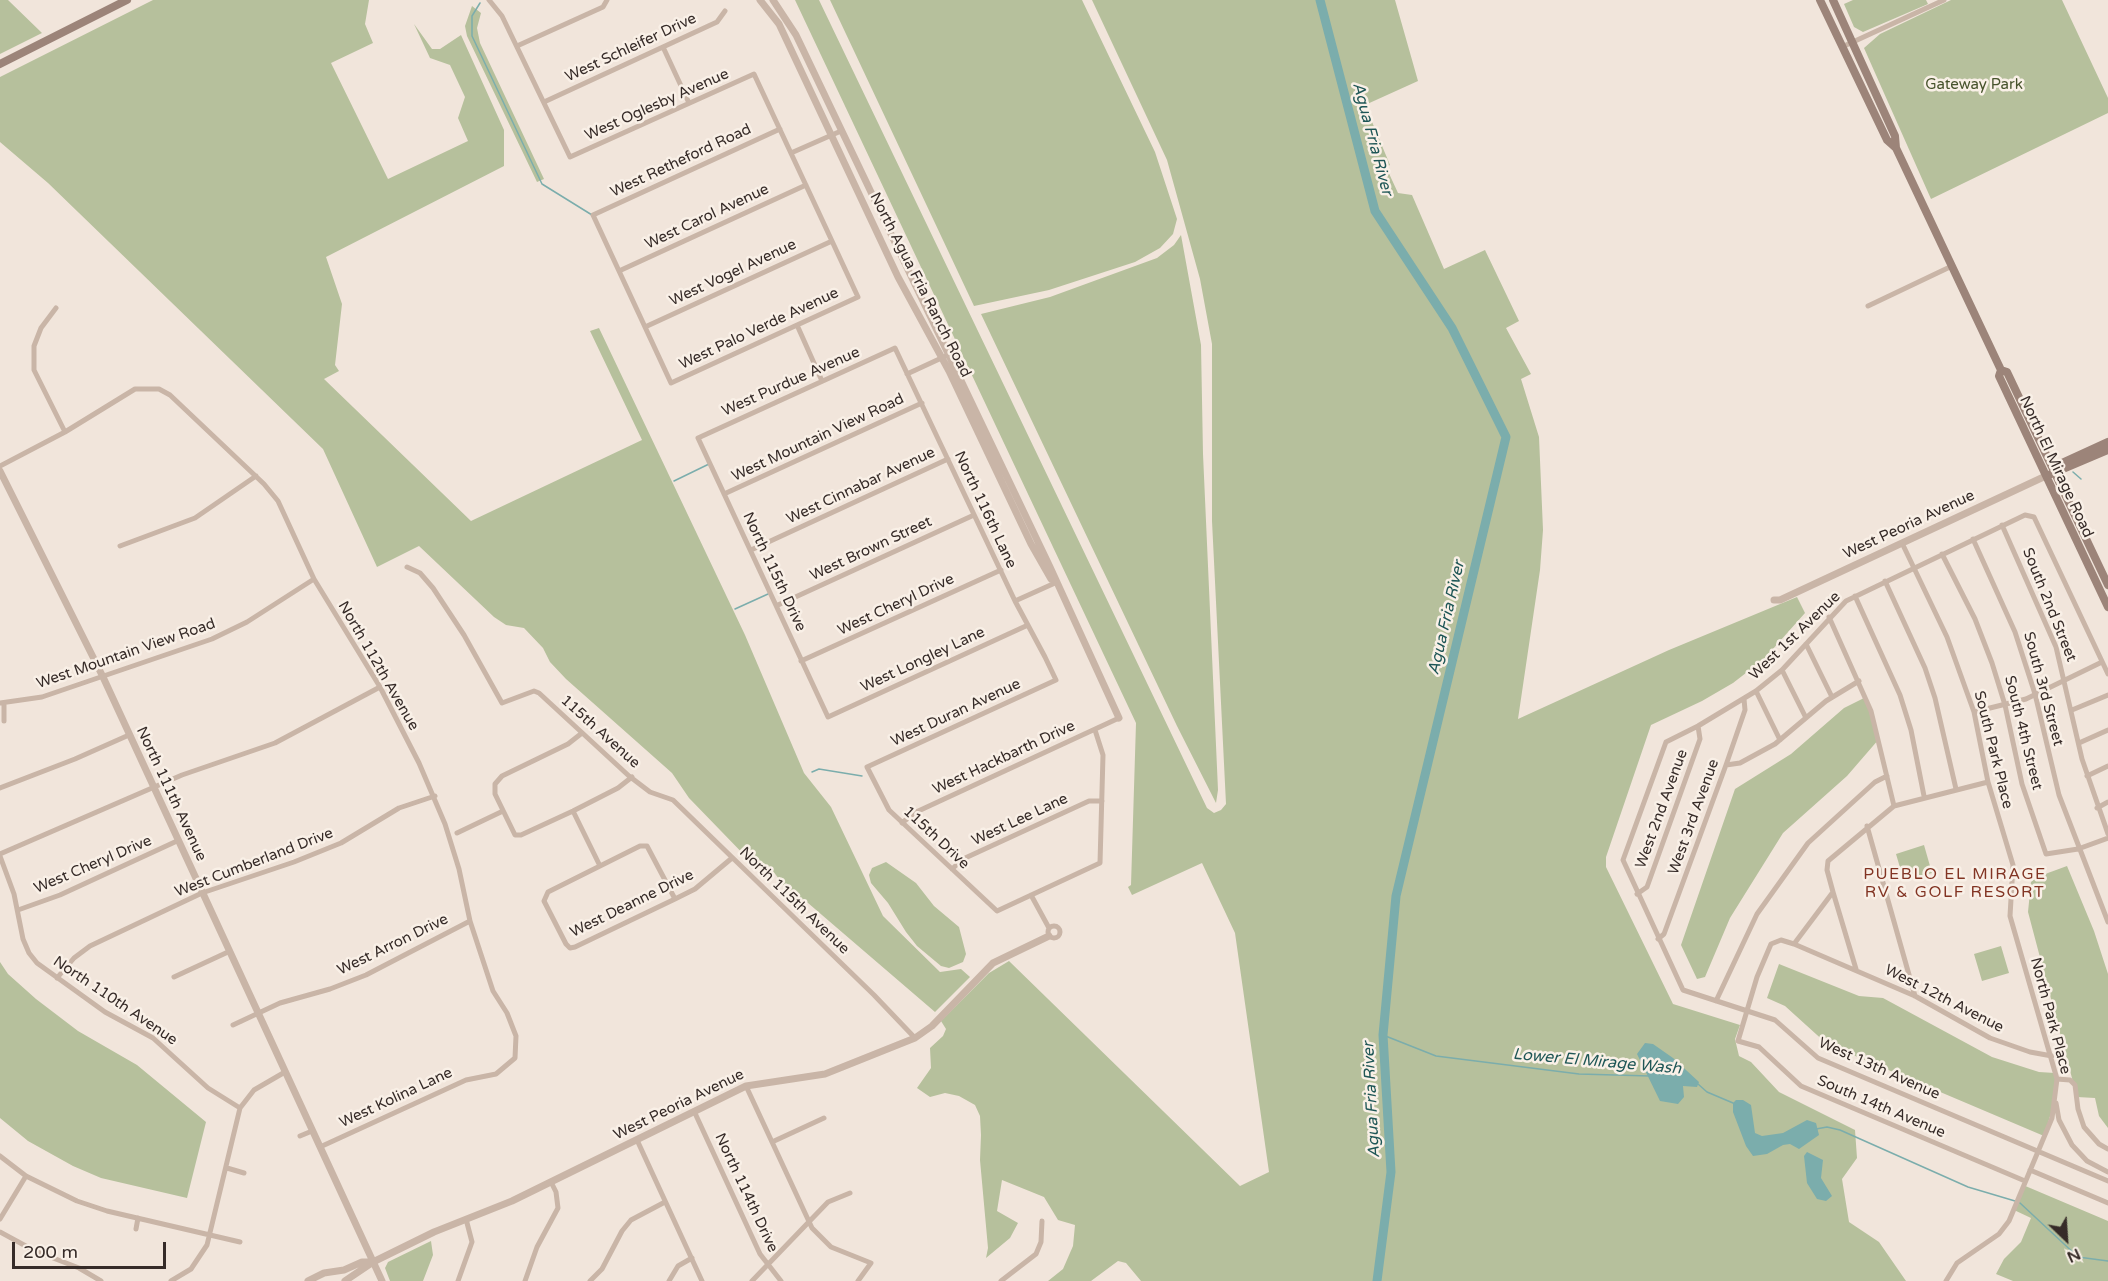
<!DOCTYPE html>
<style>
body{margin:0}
#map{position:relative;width:2108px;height:1281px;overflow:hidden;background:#f1e5db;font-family:"Varela Round",sans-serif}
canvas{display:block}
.north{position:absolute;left:2036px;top:1209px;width:60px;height:60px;-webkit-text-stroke:4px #f9f0e7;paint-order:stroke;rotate:155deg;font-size:16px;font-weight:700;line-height:24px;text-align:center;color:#362b28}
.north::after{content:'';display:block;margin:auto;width:21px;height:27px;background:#362b28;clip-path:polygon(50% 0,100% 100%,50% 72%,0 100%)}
.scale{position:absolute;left:12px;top:1242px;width:154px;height:27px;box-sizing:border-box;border:3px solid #362b28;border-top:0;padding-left:8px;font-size:18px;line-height:21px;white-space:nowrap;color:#362b28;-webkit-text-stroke:4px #f9f0e7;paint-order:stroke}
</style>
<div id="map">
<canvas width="2108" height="1281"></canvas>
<div class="north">N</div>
<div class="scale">200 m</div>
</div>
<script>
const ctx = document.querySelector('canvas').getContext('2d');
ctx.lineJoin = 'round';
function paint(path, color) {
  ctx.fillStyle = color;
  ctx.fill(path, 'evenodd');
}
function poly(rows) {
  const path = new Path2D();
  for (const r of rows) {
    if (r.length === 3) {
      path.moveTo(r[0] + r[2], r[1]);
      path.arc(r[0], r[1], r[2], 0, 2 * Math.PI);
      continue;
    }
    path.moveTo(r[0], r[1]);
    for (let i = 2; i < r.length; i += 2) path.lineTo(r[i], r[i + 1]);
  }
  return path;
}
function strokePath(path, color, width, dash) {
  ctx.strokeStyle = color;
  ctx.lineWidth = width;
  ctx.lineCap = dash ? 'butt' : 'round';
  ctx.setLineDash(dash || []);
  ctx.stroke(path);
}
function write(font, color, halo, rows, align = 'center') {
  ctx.font = font + ' "Varela Round",sans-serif';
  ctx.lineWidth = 5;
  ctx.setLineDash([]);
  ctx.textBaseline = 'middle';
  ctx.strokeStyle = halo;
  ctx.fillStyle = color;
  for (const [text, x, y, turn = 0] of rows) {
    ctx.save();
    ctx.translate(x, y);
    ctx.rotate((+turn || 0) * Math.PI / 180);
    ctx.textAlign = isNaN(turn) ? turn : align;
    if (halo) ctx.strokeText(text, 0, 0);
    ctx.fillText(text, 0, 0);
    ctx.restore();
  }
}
paint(poly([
 [0,0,8,0,42,33,0,54],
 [153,0,369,0,365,24,373,43,331,63,388,179,468,141,458,118,465,97,450,65,430,58,414,24,432,49,440,49,461,35,504,130,504,166,326,257,342,304,335,365,339,371,324,379,471,521,642,440,590,331,599,328,745,635,804,773,831,807,883,916,940,972,961,969,970,977,935,1012,808,903,790,894,773,871,766,866,760,867,752,863,689,798,672,773,566,679,550,662,543,648,524,628,506,625,494,617,419,546,377,567,323,449,48,183,0,142,0,77],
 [795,0,819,0,1207,808,1214,813,1221,810,1226,804,1212,521,1212,344,1200,279,1167,160,1092,0,1395,0,1418,81,1365,105,1390,165,1386,167,1398,193,1412,195,1444,269,1485,250,1519,321,1506,328,1531,374,1521,379,1539,437,1543,530,1540,570,1518,719,1669,650,1797,597,1805,613,1764,659,1733,683,1702,701,1651,725,1606,857,1606,867,1673,1004,1740,1025,1735,1039,1739,1056,1751,1062,1779,1092,1855,1130,1857,1158,1842,1179,1849,1222,1879,1242,1906,1281,1141,1281,1126,1263,1118,1261,1091,1281,1048,1281,1063,1269,1073,1246,1075,1225,1058,1220,1044,1197,1002,1180,997,1211,1018,1223,1010,1238,986,1258,988,1248,980,1160,981,1135,980,1116,975,1105,959,1096,945,1093,930,1097,917,1088,931,1068,930,1048,943,1036,946,1029,941,1021,989,973,1009,961,1240,1186,1269,1172,1235,933,1202,863,1132,895,1128,887,1131,885,1136,723],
 [830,0,1082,0,1155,152,1177,219,1173,234,1160,248,1135,262,1049,290,974,306],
 [1853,0,1926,0,1928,4,1863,32,1854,27,1844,4],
 [1951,0,2062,0,2108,98,2108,113,1931,199,1864,48,1880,34],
 [472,6,481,13,477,28,480,43,544,179,537,182,467,36,465,26],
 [1181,235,1201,345,1203,454,1218,790,1216,803,1177,726,981,314,1050,297,1157,258,1174,245],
 [1866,697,1879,739,1847,776,1783,833,1730,918,1705,977,1697,979,1681,945,1735,789,1791,754,1844,708],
 [1924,845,1932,873,1904,881,1896,854],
 [886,862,916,883,934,906,959,927,966,954,963,962,949,968,941,966,917,946,906,932,888,903,871,883,869,875,872,868],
 [2067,866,2094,931,2108,974,2108,1128,2099,1116,2095,1098,2077,1097,2028,912,2031,882,2037,877],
 [2001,946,2009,973,1982,981,1974,954],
 [0,962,8,974,36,999,78,1031,137,1065,206,1122,187,1198,101,1178,73,1166,28,1141,0,1118],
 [1779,964,1859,996,1883,998,1992,1057,2039,1072,2055,1073,2055,1100,2044,1136,1827,1044,1785,1006,1767,998],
 [2023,1185,2108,1221,2108,1281,2013,1281,1996,1274,2004,1259,2021,1242,2031,1218,2014,1210],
 [431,1241,433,1255,423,1281,390,1281,385,1268,388,1262]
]), '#b6c09c');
paint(poly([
 [1645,1043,1653,1044,1673,1058,1699,1082,1697,1087,1683,1086,1684,1097,1678,1104,1660,1101,1637,1054],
 [1736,1100,1743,1100,1751,1105,1755,1133,1762,1136,1783,1133,1807,1120,1816,1123,1819,1135,1799,1149,1790,1144,1783,1145,1767,1154,1753,1156,1746,1146,1733,1112,1733,1103],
 [1807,1152,1823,1160,1821,1178,1832,1196,1826,1201,1817,1199,1807,1183,1804,1156]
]), '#7badac');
strokePath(poly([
 [480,3,472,16,472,36,542,184,592,215],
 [2073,472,2081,479],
 [674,481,709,464],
 [735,609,768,594],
 [812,772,819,769,862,776],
 [1383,1035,1436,1056,1579,1074,1650,1076],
 [1698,1084,1707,1092,1733,1103],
 [1816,1129,1827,1127,1840,1130,1968,1187,2015,1201],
 [2020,1203,2078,1257,2108,1261]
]), '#7badac', 1.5);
strokePath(poly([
 [1320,0,1375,211,1452,328,1506,437,1396,896,1383,1035,1391,1172,1377,1281]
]), '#7badac', 9);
strokePath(poly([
 [489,0,502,16,570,157,754,74,818,211,858,297,671,383,593,215,780,129],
 [517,46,603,7,607,0],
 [663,47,689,103],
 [1842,47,1944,0],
 [544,102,717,22,725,11],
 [791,153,841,131],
 [619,271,806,185],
 [1868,306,1952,266],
 [56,308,41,328,34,346,34,370,65,432],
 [797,325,822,381],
 [645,327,832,241],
 [907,374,948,355],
 [0,466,65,432,135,389,159,389,170,395,264,484,278,501,314,579,380,687,419,763,445,824,459,869,470,921,493,991,507,1013,516,1036,515,1058,496,1074,466,1080,320,1147],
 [724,494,922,403],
 [2002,525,2056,647,2082,759,2108,834],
 [1973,539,2015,632,2035,694,2059,795,2108,922],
 [1902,543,1947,637,1974,712,1988,782,2013,865,2010,916,2057,1079,2052,1118,2009,1221,1999,1234,1957,1263,1946,1281],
 [120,546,195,518,256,476],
 [751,550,948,459],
 [1942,554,1975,619,1992,663,2005,705,2022,784,2046,854,2078,849,2108,838],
 [407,567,420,573,433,588,464,635,502,703,534,691,539,693,629,776,650,792,673,800,874,995,915,1038],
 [1885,581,1925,668,1935,698,1956,789],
 [1855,596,1900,695,1911,730,1924,796],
 [1015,601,1055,583],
 [778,605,974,515],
 [1829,617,1871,711,1894,806],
 [1028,625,828,717,698,438,895,348,1015,601,1045,657,1056,680,867,767,889,810,997,911,1100,863,1103,755,1095,730],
 [1806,644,1832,697],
 [801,661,1001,570],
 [1782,670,1806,718],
 [2108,674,2034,517,2025,515,1846,601,1782,670,1756,691,1698,726,1666,742,1623,860,1683,990,1775,1020,1818,1058,2108,1181],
 [1756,691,1780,740],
 [0,703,42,697,212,639,247,622,314,579],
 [4,703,4,721],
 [2072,710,2108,695],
 [1974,712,2026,699,2102,662],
 [582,733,568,744,502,776,495,784,495,794,515,835,521,835,573,811,618,788,632,777],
 [2079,743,2108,730],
 [1726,765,1740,763,1775,744,1826,701,1859,681],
 [2087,776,2108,766],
 [1988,782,1894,806,1828,861,1827,870,1833,892,1794,944,1781,940,1771,944,1757,977,1738,1041,1759,1047,1801,1086,2025,1181],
 [0,788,75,759,129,735],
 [2097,808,2108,802],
 [573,811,600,866],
 [902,823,914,813,1119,718],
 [1867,826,1915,996],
 [457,833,503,811],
 [0,854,182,775,275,743,380,687],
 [0,856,14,894,23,939,29,953,37,963,105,1012,153,1038,208,1088,240,1108],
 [952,869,963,859,1089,801,1102,801],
 [1833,892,1856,969],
 [1637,894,1647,887,1700,739,1698,726],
 [1031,895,1049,928],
 [675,899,647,846,640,846,548,892,544,901,566,944,570,948,575,947,675,899,695,889,732,858],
 [18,910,60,895,177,841],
 [1054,932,6],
 [1658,939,1664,934,1726,765,1745,710,1744,699],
 [1794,944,1915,996,1990,1038,2030,1052,2052,1056],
 [174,977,228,952],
 [57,978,74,958,90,946,202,893,294,862,341,843,399,808,435,796],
 [1716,1001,1757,914,1808,843,1875,782,1887,776],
 [233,1025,280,1003,330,989,366,975,470,921],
 [2057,1079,2070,1080,2075,1085,2078,1109,2084,1127,2099,1144,2108,1149],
 [746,1086,812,1228,831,1247,871,1263,858,1281],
 [2056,1103,2059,1120,2072,1145,2087,1161,2108,1172],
 [694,1111,760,1254,781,1281],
 [300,1136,312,1131],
 [637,1140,702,1281],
 [772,1142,824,1118],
 [0,1156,26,1176,77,1201,107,1211,240,1242],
 [227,1168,244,1173],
 [2030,1170,2108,1203],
 [0,1219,26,1176],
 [136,1229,138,1218],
 [0,1232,35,1251,79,1268,101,1281],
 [171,1281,191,1269,207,1245,240,1108,254,1090,285,1072],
 [458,1281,472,1242,466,1219],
 [525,1281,537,1247,558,1208,556,1192,551,1182],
 [590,1281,602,1269,622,1231,631,1220,665,1202],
 [669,1281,678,1266,692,1258],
 [752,1281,828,1202,850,1193],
 [1001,1281,1036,1254,1041,1242,1042,1221]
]), '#c9b5a7', 5);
strokePath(poly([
 [760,0,779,24,898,277,949,371,1031,544,1051,579],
 [773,0,796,35,1050,567,1119,718],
 [0,471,103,677,382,1281],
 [1774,600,1780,600,2050,474],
 [308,1281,324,1273,344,1270,362,1262,373,1262],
 [345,1281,373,1262,434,1232,512,1201,746,1086,825,1074,915,1038,932,1026,993,963,1049,936]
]), '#c9b5a7', 7);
strokePath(poly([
 [1820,0,1887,140,1896,148],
 [1833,0,1895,136,1896,148,2001,370,1999,376,2108,607],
 [0,64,127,0],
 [2001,370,2007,372,2108,585],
 [2055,472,2060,464,2108,442],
 [2051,474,2108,450]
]), '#9c8479', 8);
write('15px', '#362b28', '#f9f0e7', [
 ["West Schleifer Drive",631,48,-25],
 ["West Oglesby Avenue",657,105,-24],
 ["West Retheford Road",681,161,-25],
 ["West Carol Avenue",707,217,-25],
 ["West Vogel Avenue",733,273,-25],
 ["North Agua Fria Ranch Road",920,285,63],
 ["West Palo Verde Avenue",759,329,-25],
 ["West Purdue Avenue",791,382,-24],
 ["West Mountain View Road",818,438,-25],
 ["North El Mirage Road",2056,467,65],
 ["West Cinnabar Avenue",861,486,-25],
 ["North 116th Lane",985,510,65],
 ["West Peoria Avenue",1909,525,-25],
 ["West Brown Street",871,549,-25],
 ["North 115th Drive",774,572,65],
 ["West Cheryl Drive",896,605,-25],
 ["South 2nd Street",2049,605,68],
 ["West 1st Avenue",1795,636,-44],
 ["West Mountain View Road",126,654,-19],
 ["West Longley Lane",923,660,-25],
 ["North 112th Avenue",378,666,60],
 ["South 3rd Street",2043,689,75],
 ["West Duran Avenue",956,713,-25],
 ["115th Avenue",600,732,42],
 ["South 4th Street",2023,733,76],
 ["South Park Place",1993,750,76],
 ["West Hackbarth Drive",1004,758,-25],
 ["North 111th Avenue",171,794,65],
 ["West 2nd Avenue",1662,809,-70],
 ["West 3rd Avenue",1694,817,-70],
 ["West Lee Lane",1020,820,-25],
 ["115th Drive",936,838,43],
 ["West Cumberland Drive",254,863,-21],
 ["West Cheryl Drive",93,865,-23],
 ["North 115th Avenue",794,901,44],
 ["West Deanne Drive",632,904,-26],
 ["West Arron Drive",393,945,-26],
 ["West 12th Avenue",1944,999,27],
 ["North 110th Avenue",115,1001,34],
 ["North Park Place",2050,1016,75],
 ["West 13th Avenue",1879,1069,24],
 ["West Kolina Lane",396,1098,-25],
 ["West Peoria Avenue",679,1105,-26],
 ["South 14th Avenue",1881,1107,23],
 ["North 114th Drive",746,1193,65]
]);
write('15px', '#47532c', '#f9f0e7', [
 ["Gateway Park",1974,85]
]);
write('italic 16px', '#1e5656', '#f9f0e7', [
 ["Agua Fria River",1372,139,75],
 ["Agua Fria River",1447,618,-77],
 ["Lower El Mirage Wash",1597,1062,5],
 ["Agua Fria River",1372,1100,-93]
]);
ctx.letterSpacing = '1.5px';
write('16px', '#823423', '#f9f0e7', [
 ["PUEBLO EL MIRAGE",1955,875],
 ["RV & GOLF RESORT",1955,893]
]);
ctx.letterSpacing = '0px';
</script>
